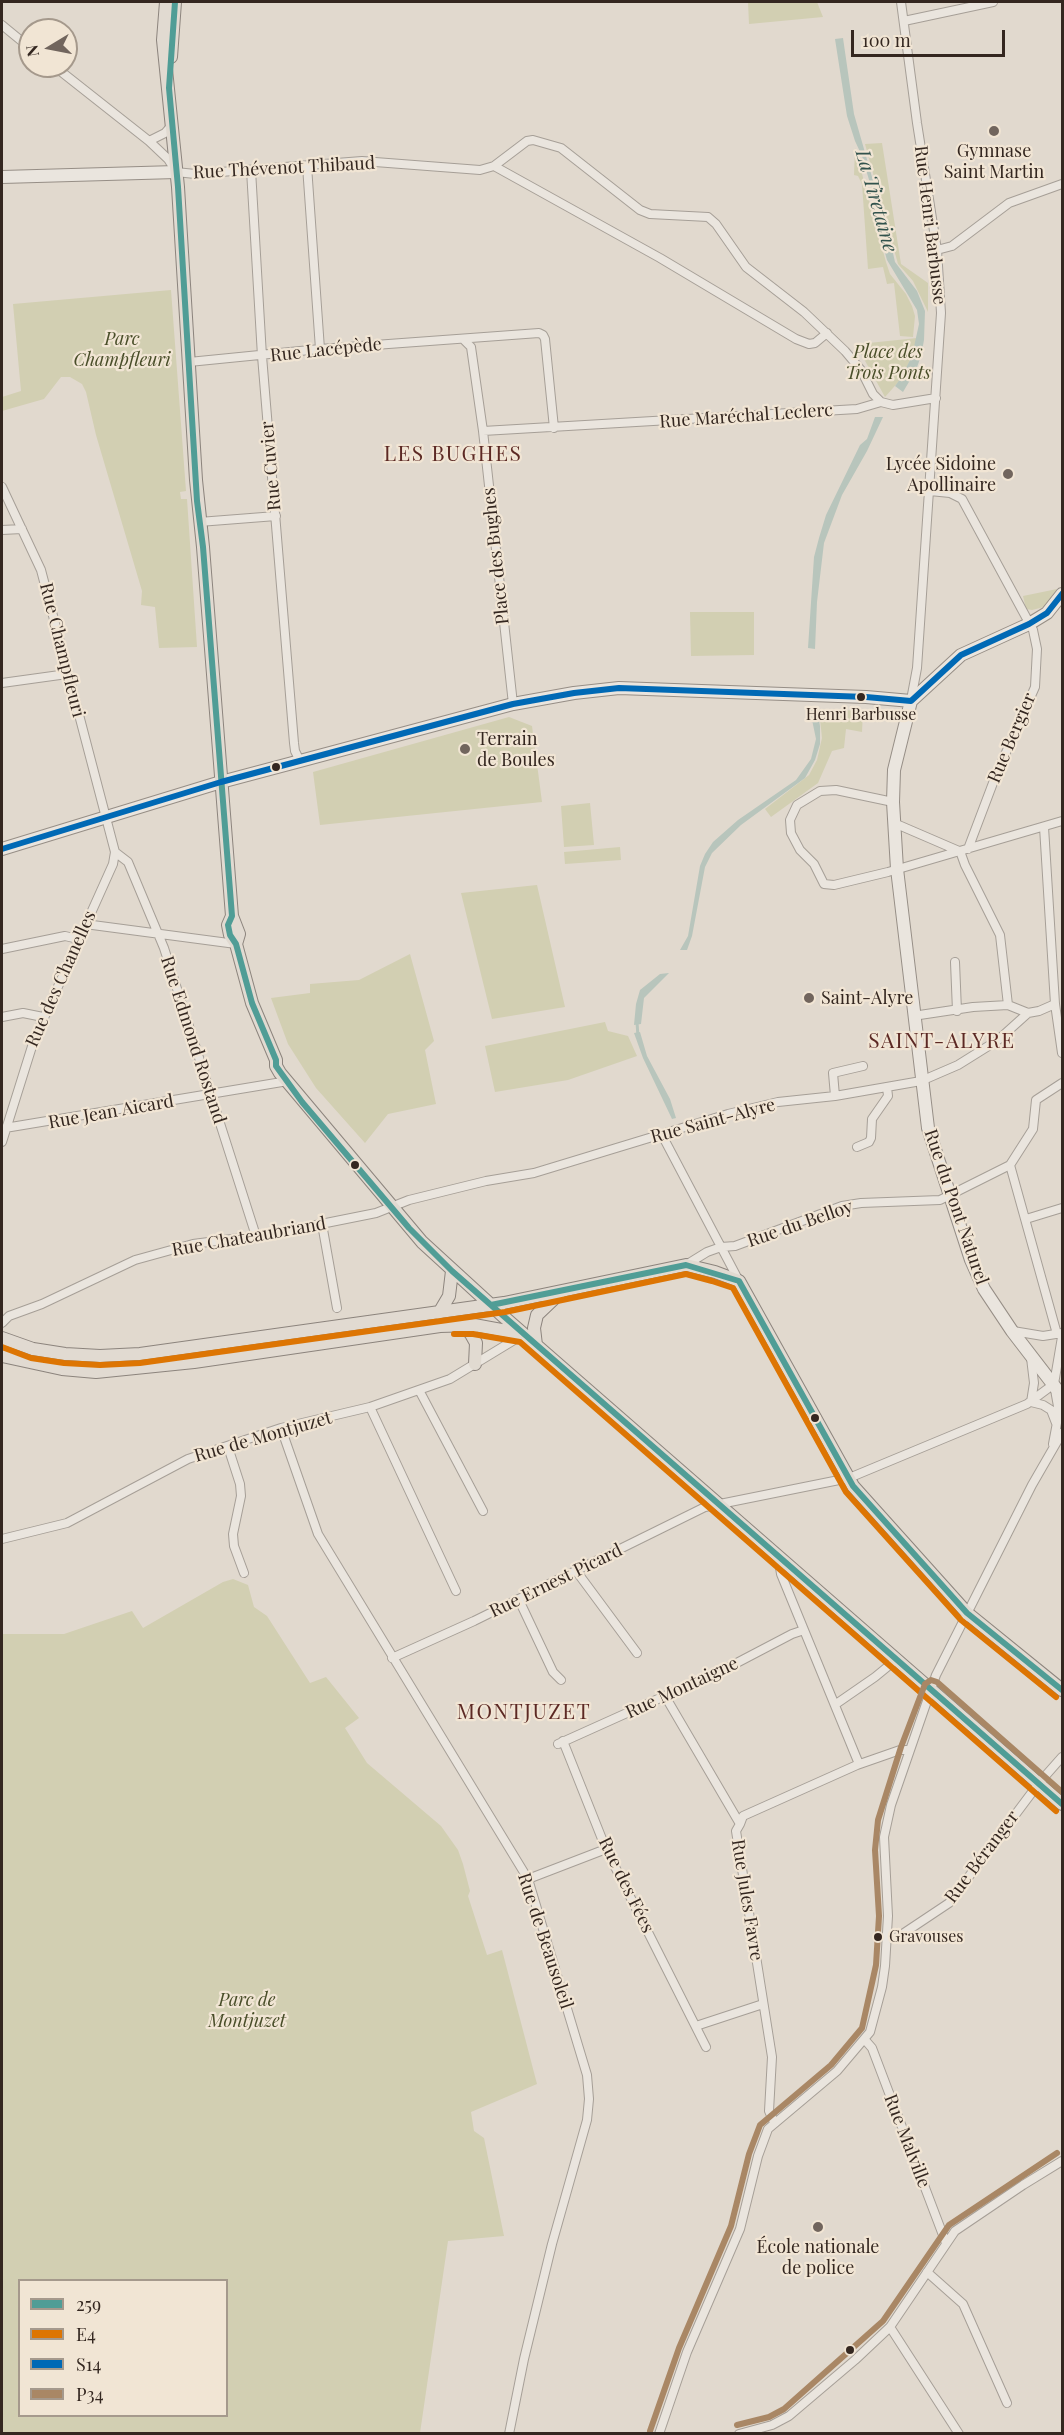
<!DOCTYPE html>
<meta charset="utf-8">
<style>
body{margin:0}
#map{position:relative;width:1064px;height:2435px;overflow:hidden;background:#e1d9ce;font-family:"Playfair Display",serif}
canvas{display:block}
.frame{position:absolute;inset:0;border:3px solid #342720;pointer-events:none}
.legend{position:absolute;left:18px;top:2279px;width:210px;height:138px;box-sizing:border-box;background:#f1e5d4;border:2px solid #a5998c;margin:0;padding:8px 10px;list-style:none;font-size:18px;color:#342720}
.legend li{display:flex;align-items:center;gap:12px;height:30px}
.legend b{width:30px;border:2px solid #a5998c}
.north{position:absolute;left:18px;top:18px;width:60px;height:60px;box-sizing:border-box;background:#f1e5d4;border:2px solid #a5998c;border-radius:50%;rotate:260deg;font-size:16px;font-weight:700;line-height:24px;text-align:center;color:#342720}
.north::after{content:'';display:block;margin:auto;width:21px;height:27px;background:#71655d;clip-path:polygon(50% 0,100% 100%,50% 72%,0 100%)}
.scale{position:absolute;left:851px;top:30px;width:154px;height:27px;box-sizing:border-box;border:3px solid #342720;border-top:0;padding-left:8px;font-size:18px;line-height:21px;white-space:nowrap;color:#342720;-webkit-text-stroke:4px #f1e5d4;paint-order:stroke}
</style>
<div id="map">
<canvas width="1064" height="2435"></canvas>
<div class="frame"></div>
<ul class="legend">
<li><b style="height:8px;background:#509d96"></b>259</li>
<li><b style="height:8px;background:#dd7503"></b>E4</li>
<li><b style="height:8px;background:#0069b5"></b>S14</li>
<li><b style="height:8px;background:#a98765"></b>P34</li>
</ul>
<div class="north">N</div>
<div class="scale">100 m</div>
</div>
<script>
const ctx = document.querySelector('canvas').getContext('2d');
ctx.lineJoin = 'round';
function paint(path, color) {
  ctx.fillStyle = color;
  ctx.fill(path, 'evenodd');
}
function poly(rows) {
  const path = new Path2D();
  for (const r of rows) {
    path.moveTo(r[0], r[1]);
    for (let i = 2; i < r.length; i += 2) path.lineTo(r[i], r[i + 1]);
  }
  return path;
}
function strokePath(path, color, width, dash) {
  ctx.strokeStyle = color;
  ctx.lineWidth = width;
  ctx.lineCap = dash ? 'butt' : 'round';
  ctx.setLineDash(dash || []);
  ctx.stroke(path);
}
function write(font, color, halo, rows, align = 'center') {
  ctx.font = font + ' "Playfair Display",serif';
  ctx.lineWidth = 4.5;
  ctx.setLineDash([]);
  ctx.textBaseline = 'middle';
  ctx.strokeStyle = halo;
  ctx.fillStyle = color;
  for (const [text, x, y, turn = 0] of rows) {
    ctx.save();
    ctx.translate(x, y);
    ctx.rotate((+turn || 0) * Math.PI / 180);
    ctx.textAlign = isNaN(turn) ? turn : align;
    if (halo) ctx.strokeText(text, 0, 0);
    ctx.fillText(text, 0, 0);
    ctx.restore();
  }
}
paint(poly([
 [748,2,817,2,823,17,749,24],
 [882,143,901,264,928,283,928,312,913,281,898,264,865,144],
 [855,148,886,262,890,274,906,294,912,306,915,316,913,337,900,336,894,283,887,284,883,267,868,269,862,184,858,176,854,175],
 [171,290,186,491,180,492,181,499,187,499,197,647,159,648,155,607,141,605,142,591,96,435,86,392,82,384,70,377,61,377,44,399,2,411,2,397,21,391,13,304],
 [917,338,912,356,901,379,885,397,859,350,859,344],
 [1057,589,1044,607,1032,610,1026,609,1023,596],
 [690,612,754,612,754,655,691,656],
 [819,709,863,711,862,732,846,729,844,748,832,751,818,783,771,817,765,809,809,775,817,760,822,738],
 [509,717,532,726,542,802,320,825,313,772],
 [590,803,594,845,564,847,561,806],
 [620,847,621,860,565,864,564,852],
 [537,885,565,1007,492,1019,461,893],
 [410,954,434,1041,425,1050,436,1104,388,1114,365,1143,316,1088,288,1044,271,998,310,993,310,984,359,980],
 [605,1022,608,1031,628,1036,637,1056,568,1080,495,1092,485,1046],
 [233,1579,248,1585,254,1607,267,1616,310,1683,326,1677,359,1718,345,1728,367,1763,441,1826,458,1850,463,1864,470,1891,468,1896,487,1955,502,1950,537,2084,471,2112,474,2131,484,2138,504,2236,448,2241,420,2433,2,2433,2,1634,64,1634,132,1611,143,1628,223,1582],
 [20,2280,226,2280,226,2416,20,2416]
]), '#d2cfb2');
paint(poly([
 [843,38,854,114,880,205,883,209,895,262,917,291,925,311,924,340,921,356,916,370,903,392,895,386,901,378,912,356,919,324,917,310,887,260,874,213,877,207,862,156,855,141,847,116,835,39],
 [875,417,883,417,867,451,842,495,824,543,817,602,815,649,808,648,814,557,819,538,826,515,860,445,867,439],
 [810,710,817,710,820,726,820,744,815,760,805,778,741,825,712,853,705,867,692,936,687,950,680,950,688,936,700,866,705,854,713,842,738,820,796,780,811,759,816,739],
 [669,973,644,998,641,1024,634,1025,636,1004,640,990,660,974],
 [640,1032,647,1056,670,1099,676,1118,672,1119,643,1058,634,1033]
]), '#b8c5bc');
strokePath(poly([
 [637,1022,638,1037]
]), '#b8c5bc', 3);
const street = poly([
 [901,2,917,123,937,250,941,313,917,668,911,700],
 [904,21,993,2],
 [2,25,30,48],
 [54,66,149,141,168,159,176,172,195,174,362,161,480,170,494,166,527,141,533,140,561,148,640,210,650,214,708,217,716,224,746,267,804,312,845,351,861,370,873,394,881,402],
 [149,141,165,133,171,126],
 [307,166,320,349],
 [494,166,660,258,796,339,809,344,815,343,827,333],
 [251,170,262,356,294,743,295,751,300,761],
 [937,250,952,246,1009,203,1062,184],
 [463,339,471,347,483,431,513,704],
 [189,362,320,349,539,333,543,335,545,339,554,428],
 [483,431,857,409,881,402,893,405,936,398],
 [2,487,41,570,115,852,113,864,34,1040,2,1142],
 [930,491,950,493,962,499,1033,630,1037,649,1035,687,996,775,968,849],
 [199,522,276,516],
 [2,530,22,529],
 [2,683,67,674],
 [893,802,836,790,820,791,797,805,790,820,791,833,800,850,814,864,824,884,834,885,888,872,1062,821],
 [894,823,959,851],
 [1044,827,1055,1004,1062,1053],
 [960,851,965,865,1000,935,1008,1005],
 [115,852,128,862,164,948,256,1236],
 [85,924,236,944],
 [2,949,65,936,78,939],
 [955,962,957,1011],
 [913,1016,973,1007,1008,1005,1028,1013],
 [2,1017,23,1013,43,1017],
 [835,1096,833,1073,863,1066],
 [5,1128,288,1081],
 [662,1135,739,1281],
 [857,1147,869,1142,871,1138,872,1119,888,1096,887,1087],
 [1010,1165,1057,1334],
 [1026,1219,1062,1208],
 [322,1224,337,1308],
 [686,1265,707,1252,721,1247,735,1246,842,1206,861,1203,940,1200,1010,1165,1033,1129,1036,1100,1062,1083],
 [2,1323,9,1316,42,1304,135,1260,193,1244,271,1234,376,1213,409,1200,486,1181,534,1173,728,1114,778,1102,835,1096,921,1081,958,1065,998,1040,1028,1013,1039,1011,1055,1004],
 [1013,1331,1043,1336,1062,1333],
 [1031,1358,1034,1383,1031,1402,1043,1405,1051,1410,1056,1423],
 [419,1390,483,1511],
 [370,1407,456,1591],
 [281,1428,318,1534,528,1879,587,2075,589,2099,587,2120,552,2244,524,2359,509,2434],
 [1053,1444,1059,1412,1054,1384,1062,1337],
 [228,1447,240,1484,241,1496,233,1534,234,1546,244,1573],
 [2,1539,67,1523,188,1459,281,1428,370,1407,450,1379,524,1334],
 [778,1555,781,1574,859,1764],
 [577,1572,637,1653],
 [519,1600,553,1672,561,1680],
 [392,1658,474,1621,705,1507,849,1478,1027,1404,1054,1384],
 [665,1696,740,1824,736,1831,772,2057,769,2111,774,2122],
 [836,1704,875,1677,897,1659],
 [563,1741,606,1849,706,2047],
 [558,1744,729,1667,792,1634,804,1630],
 [740,1824,743,1816,857,1765,900,1750,909,1750],
 [528,1879,606,1849],
 [887,1939,898,1937,949,1903,1039,1783,1062,1757],
 [696,2026,763,2004],
 [865,2040,872,2048,946,2243],
 [927,2272,963,2304,1007,2403],
 [890,2327,959,2434],
 [659,2434,687,2352,740,2229,758,2156,768,2129,837,2071,870,2032,882,1987,885,1966,888,1916,884,1837,891,1805,936,1675,1032,1485,1062,1433],
 [739,2434,772,2425,789,2416,855,2360,890,2327,955,2231,1023,2185,1062,2161]
]);
const secondary = poly([
 [2,177,176,172],
 [911,701,894,770,893,802,897,869,928,1128,971,1260,984,1289,1012,1331,1062,1396],
 [2,849,221,782,300,761,513,704,574,693,619,688,866,697,911,701,961,655,1029,624,1047,613,1062,594]
]);
const primary = poly([
 [166,2,163,40,178,187,196,480,203,547,232,916,239,934,236,944],
 [171,57,175,2],
 [232,916,228,925,230,935,236,944,252,1003,276,1060,276,1066,280,1073,422,1242,504,1317,1062,1804],
 [439,1313,449,1296,452,1271],
 [462,1324,471,1334,476,1343,475,1364],
 [2,1338,33,1349,65,1354,100,1356,140,1354,504,1303,686,1265,715,1272,739,1281,853,1486,967,1613,1062,1690],
 [536,1345,534,1328,537,1315,559,1294],
 [2,1356,62,1369,96,1372,194,1362,440,1326,474,1325,523,1334]
]);
strokePath(street, '#a69f97', 10);
strokePath(secondary, '#968e86', 14);
strokePath(primary, '#8c847d', 14);
strokePath(street, '#eae5de', 8);
strokePath(secondary, '#eae5de', 12);
strokePath(primary, '#e1dad1', 12);
strokePath(poly([
 [175,2,169,88,178,187,197,501,203,547,232,916,228,925,230,935,236,944,252,1003,276,1060,276,1066,302,1102,409,1228,452,1271,1062,1804],
 [491,1305,686,1265,739,1281,853,1486,967,1613,1062,1690]
]), '#509d96', 6);
strokePath(poly([
 [454,1334,473,1334,520,1342,1056,1811],
 [2,1347,31,1358,64,1363,100,1365,140,1363,505,1312,686,1274,712,1281,733,1288,846,1492,961,1620,1056,1697]
]), '#dd7503', 6);
strokePath(poly([
 [2,849,221,782,513,704,574,693,619,688,866,697,911,701,961,655,1029,624,1047,613,1062,594]
]), '#0069b5', 6);
strokePath(poly([
 [737,2425,769,2417,784,2409,883,2321,949,2225,1057,2153],
 [650,2431,679,2348,731,2226,749,2154,760,2125,831,2065,862,2028,876,1965,879,1916,875,1850,878,1820,901,1747,925,1684,931,1680,937,1682,1062,1792]
]), '#a98765', 6);
for (const [x, y, r, color] of [
 [994,131,6,"#71655d"],
 [1008,474,6,"#71655d"],
 [861,697,5,"#342720"],
 [465,749,6,"#71655d"],
 [276,767,5,"#342720"],
 [809,998,6,"#71655d"],
 [355,1165,5,"#342720"],
 [815,1418,5,"#342720"],
 [878,1937,5,"#342720"],
 [818,2227,6,"#71655d"],
 [850,2350,5,"#342720"]
]) {
  const dot = new Path2D();
  dot.arc(x, y, r, 0, 2 * Math.PI);
  ctx.fillStyle = color;
  ctx.fill(dot);
  strokePath(dot, '#f1e5d4', 2);
}
write('16px', '#342720', '#f1e5d4', [
 ["Henri Barbusse",861,715],
 ["Gravouses",889,1937,"left"]
]);
write('18px', '#342720', '#f1e5d4', [
 ["Gymnase",994,151],
 ["Saint Martin",994,172],
 ["Lycée Sidoine",996,464,"right"],
 ["Apollinaire",996,485,"right"],
 ["Terrain",477,739,"left"],
 ["de Boules",477,760,"left"],
 ["Saint-Alyre",821,998,"left"],
 ["École nationale",818,2247],
 ["de police",818,2268]
]);
write('18px', '#342720', '#f1e5d4', [
 ["Rue Thévenot Thibaud",284,168,-3],
 ["Rue Henri Barbusse",930,225,83],
 ["Rue Lacépède",326,350,-6],
 ["Rue Maréchal Leclerc",746,416,-4],
 ["Rue Cuvier",271,466,-95],
 ["Place des Bughes",496,556,-96],
 ["Rue Champfleuri",62,650,76],
 ["Rue Bergier",1012,738,-67],
 ["Rue des Chanelles",61,979,-66],
 ["Rue Edmond Rostand",193,1040,72],
 ["Rue Jean Aicard",111,1112,-10],
 ["Rue Saint-Alyre",713,1121,-15],
 ["Rue du Pont Naturel",956,1207,71],
 ["Rue du Belloy",800,1224,-19],
 ["Rue Chateaubriand",249,1237,-10],
 ["Rue de Montjuzet",263,1437,-16],
 ["Rue Ernest Picard",556,1581,-26],
 ["Rue Montaigne",682,1688,-25],
 ["Rue Béranger",982,1857,-53],
 ["Rue des Fées",626,1885,64],
 ["Rue Jules Favre",747,1900,81],
 ["Rue de Beausoleil",545,1941,72],
 ["Rue Malville",907,2141,69]
]);
write('italic 18px', '#494e29', '#f1e5d4', [
 ["Parc",122,339],
 ["Champfleuri",122,360],
 ["Place des",888,352],
 ["Trois Ponts",888,373],
 ["Parc de",247,2000],
 ["Montjuzet",247,2021]
]);
write('italic 20px', '#31524c', '#f1e5d4', [
 ["La Tiretaine",876,201,74]
]);
ctx.letterSpacing = '1.5px';
write('21px', '#5c2924', '#f1e5d4', [
 ["LES BUGHES",453,454],
 ["SAINT-ALYRE",942,1041],
 ["MONTJUZET",524,1712]
]);
ctx.letterSpacing = '0px';
</script>
